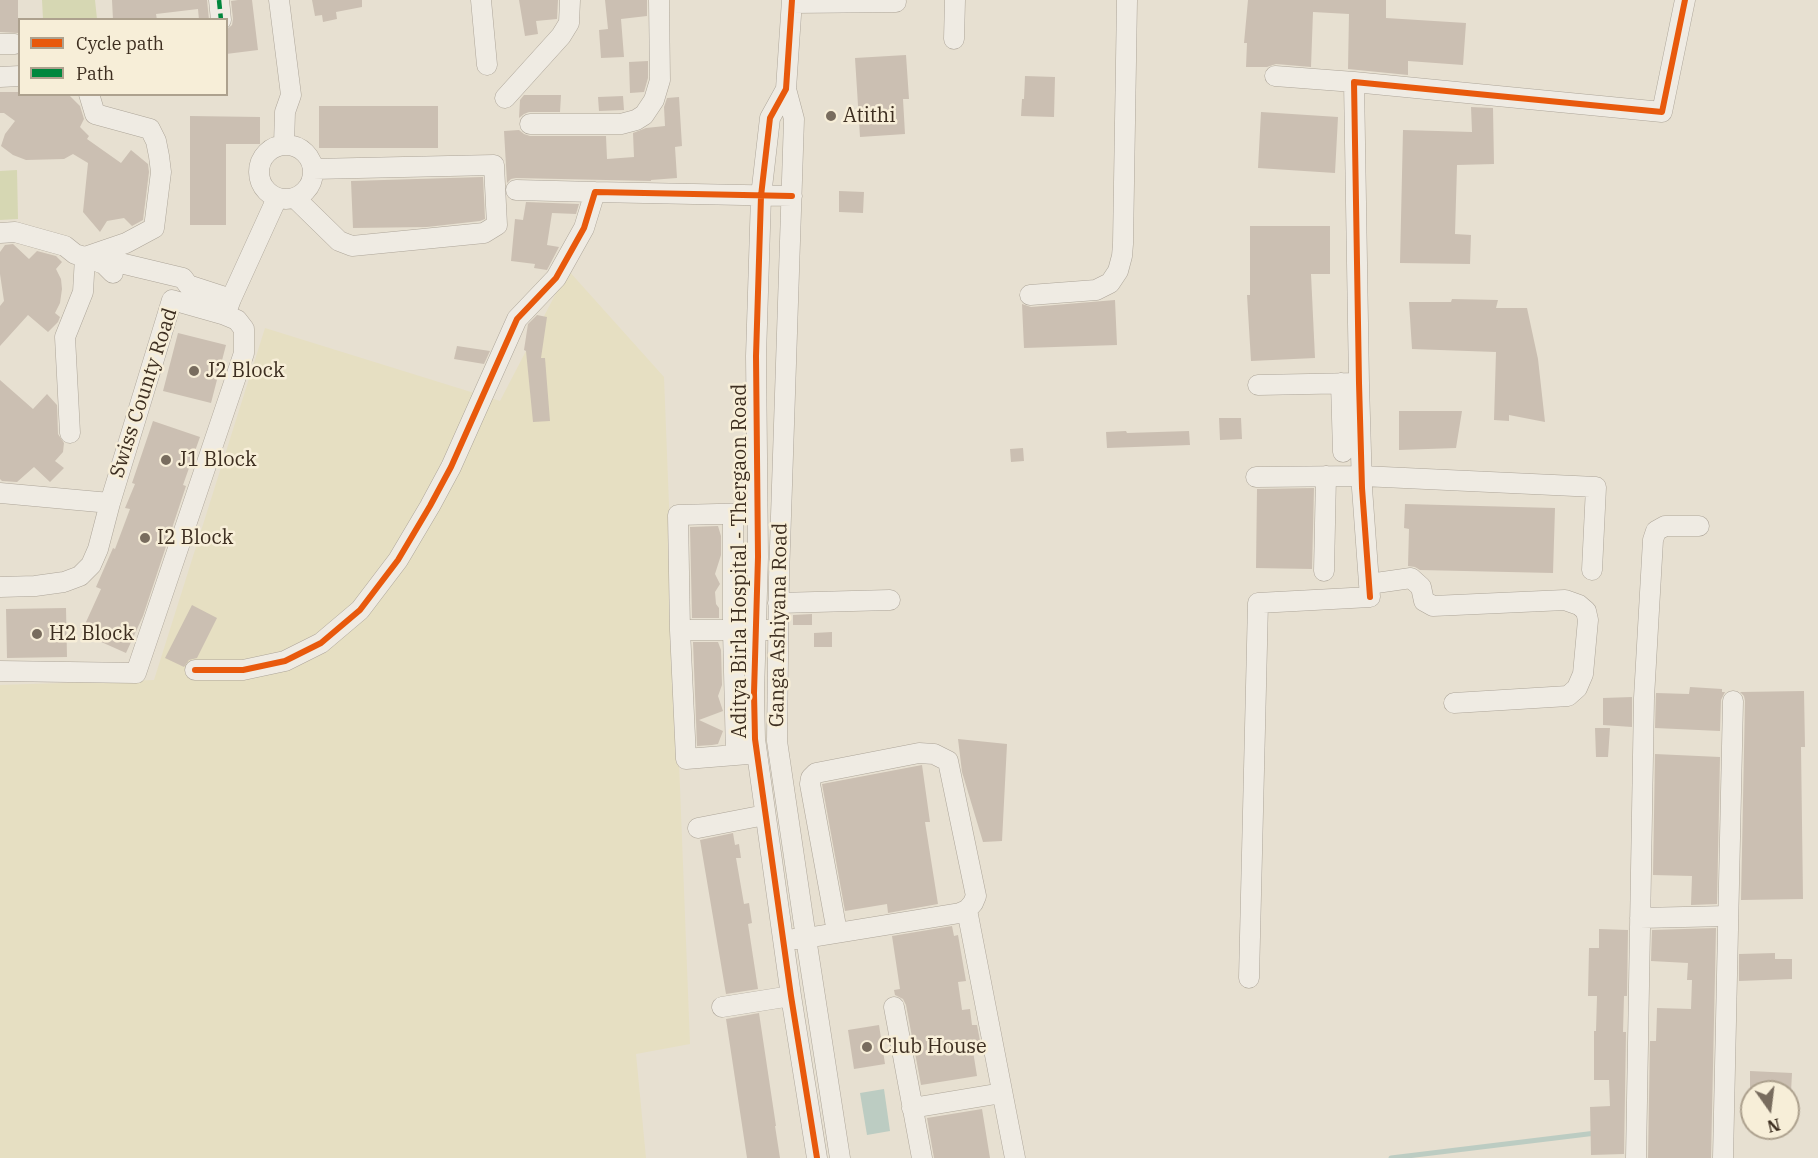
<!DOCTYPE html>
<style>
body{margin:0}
#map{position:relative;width:1818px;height:1158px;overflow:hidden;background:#e7e0d1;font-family:"IBM Plex Serif",serif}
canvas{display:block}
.legend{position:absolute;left:18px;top:18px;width:210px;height:78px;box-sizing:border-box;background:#f7eed8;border:2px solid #ada18e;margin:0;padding:8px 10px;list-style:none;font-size:18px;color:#3d2e20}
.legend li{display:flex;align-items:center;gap:12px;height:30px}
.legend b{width:30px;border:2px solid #ada18e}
.north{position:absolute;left:1740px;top:1080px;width:60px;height:60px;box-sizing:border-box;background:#f7eed8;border:2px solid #ada18e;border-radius:50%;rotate:166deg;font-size:16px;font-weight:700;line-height:24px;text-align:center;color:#3d2e20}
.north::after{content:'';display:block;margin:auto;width:21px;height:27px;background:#786c5e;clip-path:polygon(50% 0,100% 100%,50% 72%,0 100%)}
</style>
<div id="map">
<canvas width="1818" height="1158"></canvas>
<ul class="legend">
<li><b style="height:8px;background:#e8590c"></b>Cycle path</li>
<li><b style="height:8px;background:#00873e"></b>Path</li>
</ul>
<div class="north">N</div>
</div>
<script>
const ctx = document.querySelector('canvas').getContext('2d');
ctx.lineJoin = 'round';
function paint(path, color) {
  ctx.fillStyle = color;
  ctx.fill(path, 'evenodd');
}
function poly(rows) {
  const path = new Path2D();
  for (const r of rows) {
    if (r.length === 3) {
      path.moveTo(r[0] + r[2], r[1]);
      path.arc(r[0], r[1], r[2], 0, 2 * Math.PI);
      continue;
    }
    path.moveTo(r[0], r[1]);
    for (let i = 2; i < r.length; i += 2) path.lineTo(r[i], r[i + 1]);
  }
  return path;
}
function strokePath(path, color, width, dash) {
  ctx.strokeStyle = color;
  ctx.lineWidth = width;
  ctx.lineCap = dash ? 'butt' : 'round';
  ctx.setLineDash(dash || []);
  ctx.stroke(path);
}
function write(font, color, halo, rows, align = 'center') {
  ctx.font = font + ' "IBM Plex Serif",serif';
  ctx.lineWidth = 5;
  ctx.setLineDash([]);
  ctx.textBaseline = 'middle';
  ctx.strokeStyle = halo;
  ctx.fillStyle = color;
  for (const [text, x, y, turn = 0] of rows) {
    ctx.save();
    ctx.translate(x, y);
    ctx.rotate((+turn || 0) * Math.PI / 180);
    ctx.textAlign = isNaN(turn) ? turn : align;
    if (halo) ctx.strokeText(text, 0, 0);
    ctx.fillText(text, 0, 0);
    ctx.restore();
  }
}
paint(poly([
 [568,270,664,377,690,1044,636,1054,646,1158,0,1158,0,685,154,680,265,328,500,401]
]), '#e6dfc2');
paint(poly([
 [42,0,95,0,97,19,43,19],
 [17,170,18,219,0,220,0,171]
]), '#d6d7b3');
paint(poly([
 [884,1089,890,1131,867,1135,860,1093]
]), '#bcccc2');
strokePath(poly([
 [1391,1158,1596,1133]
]), '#bcccc2', 5);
paint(poly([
 [0,0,18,0,18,33,0,32],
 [112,0,207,0,209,20,199,20,198,9,156,14,157,20,113,20],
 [238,0,252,0,258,50,226,54,226,30,232,25,233,19,231,1],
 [312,0,362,0,362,7,336,12,337,19,323,22,322,15,315,16],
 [519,0,558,0,557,19,536,21,538,34,525,36],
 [605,0,647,0,647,16,621,19,624,57,601,58,599,30,608,29],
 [1248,0,1386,0,1386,18,1466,23,1463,65,1408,61,1408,75,1348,69,1349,14,1313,12,1311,67,1276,64,1267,67,1246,67,1247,43,1244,43],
 [906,55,909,99,903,99,905,134,860,137,855,58],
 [648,61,648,78,644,92,630,93,629,62],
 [1025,76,1055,77,1054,117,1021,116,1022,99,1024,99],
 [0,92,20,92,20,94,68,94,80,106,84,119,80,127,89,136,87,139,121,163,131,150,148,164,149,172,143,220,132,226,124,218,107,221,100,232,83,212,88,163,73,154,64,159,26,160,13,155,1,146,5,134,15,121,4,113,0,113],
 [524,95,561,95,560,112,529,112,524,114,519,118,520,100],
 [623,96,624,110,599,111,598,97],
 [679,97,682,146,675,147,677,178,651,180,651,181,516,178,511,179,507,183,504,131,519,130,524,134,530,136,606,136,607,159,634,157,633,133,646,128,665,126,664,107,667,98],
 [319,106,438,106,438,148,319,148],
 [1471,107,1493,108,1494,164,1457,165,1455,234,1471,235,1470,264,1400,263,1403,130,1472,132],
 [1261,112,1338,117,1335,173,1258,168],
 [190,116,260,117,260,144,226,144,226,225,190,225],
 [483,177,485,219,480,221,427,227,353,228,351,181],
 [839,191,864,192,863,213,839,212],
 [526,202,579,204,576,214,552,213,547,245,559,247,547,270,534,268,535,264,511,261,515,219,523,220],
 [1250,226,1330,226,1330,274,1311,274,1315,358,1251,361,1247,295,1250,295],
 [13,244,29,259,37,251,56,256,62,262,56,269,61,279,62,289,60,303,55,313,60,317,58,322,48,332,28,315,0,346,0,306,4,301,0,274,0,252,5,245],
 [1452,299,1498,300,1496,308,1527,308,1538,359,1545,422,1509,415,1509,421,1494,420,1496,352,1412,349,1409,302,1451,302],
 [1115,300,1117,345,1024,348,1022,304,1031,307],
 [537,315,547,317,541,358,545,358,550,421,533,422,526,351,524,350,528,324],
 [178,333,226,345,211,403,163,391],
 [457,346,490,351,484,364,454,359],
 [0,380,33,409,47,394,57,405,58,434,64,443,63,452,55,461,64,468,50,482,34,467,17,482,2,481,0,479],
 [1399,411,1462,411,1456,448,1399,450],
 [1219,418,1241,418,1242,439,1220,440],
 [153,421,200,437,183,485,186,486,143,616,126,653,81,633,101,589,96,587,113,548,115,549,130,509,125,508,135,484,132,483],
 [1126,431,1127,433,1189,431,1190,445,1107,448,1106,432],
 [1023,448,1024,461,1011,462,1010,449],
 [1314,488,1312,569,1256,568,1257,489],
 [1405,504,1555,508,1553,573,1420,570,1415,567,1408,566,1409,529,1404,528],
 [718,526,721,536,721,555,715,574,720,584,715,592,716,604,719,608,719,618,692,618,690,527],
 [192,605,217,618,197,658,189,660,184,667,165,658],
 [66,608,67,657,7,658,6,609],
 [812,614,812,625,793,625,793,615],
 [832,632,832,647,814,647,814,633],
 [693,642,718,642,721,650,722,685,718,696,723,711,699,720,723,731,718,744,712,745,697,746],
 [1690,687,1722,689,1722,692,1725,692,1721,700,1720,731,1655,728,1656,693,1689,694],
 [1804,691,1805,747,1801,747,1803,899,1741,900,1745,701,1744,696,1740,692],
 [1632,697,1632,727,1603,725,1603,698],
 [1595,728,1610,728,1608,757,1596,757],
 [958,739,1007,744,1002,841,983,842,962,772],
 [1655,754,1720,757,1717,904,1691,905,1692,876,1653,875],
 [922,765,930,822,925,822,938,904,888,913,887,904,845,911,822,784],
 [733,833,735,845,739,844,741,858,736,858,744,904,749,903,752,923,748,924,758,989,726,994,700,840],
 [952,926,954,936,958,935,966,981,958,982,962,1010,970,1009,972,1025,977,1025,981,1046,982,1049,973,1051,977,1076,921,1085,906,1005,903,999,895,995,894,990,900,989,892,936],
 [1716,928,1711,1158,1648,1158,1650,1041,1656,1041,1657,1008,1691,1009,1692,980,1687,980,1688,963,1651,961,1652,930],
 [1599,929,1628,930,1627,996,1624,996,1623,1032,1626,1032,1624,1154,1591,1155,1590,1107,1610,1106,1609,1080,1594,1080,1594,1031,1596,1031,1597,996,1588,996,1589,948,1599,948],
 [1775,953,1775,959,1792,959,1792,979,1739,981,1739,954],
 [759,1013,776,1126,775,1126,780,1158,747,1158,726,1019],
 [879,1025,885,1064,854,1069,848,1030],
 [1750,1071,1792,1073,1791,1092,1750,1092],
 [982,1109,990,1158,934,1158,927,1118]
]), '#cbbfb2');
const minor = poly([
 [219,0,221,20],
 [279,0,291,95,285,112,284,144],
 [481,0,487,65],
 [792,0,786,89,770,118,761,196,756,356,758,557,754,693,755,739,791,996,817,1158],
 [792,3,896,2],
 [954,39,955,0],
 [0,44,15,44],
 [1275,76,1354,82],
 [0,77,20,76],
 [786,89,794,119,779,577,777,741,806,938,840,1158],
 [89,94,95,114,150,129,156,141,159,156,161,172,154,228,126,243,85,257,104,264,113,273],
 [505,98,561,36,569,23,570,0],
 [530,124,621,124,636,120,644,115,654,100,660,80,659,0],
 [286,172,27],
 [516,190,595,192],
 [295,198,339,241,352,246,484,233,497,225,494,165,313,169],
 [0,233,15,232,65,246,75,254,85,257,83,292,65,337,70,433],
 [1030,295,1096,290,1110,283,1118,271,1122,256,1123,244,1127,0],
 [231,299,277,198],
 [1341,383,1343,452],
 [1258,385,1359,383],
 [1256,477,1362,476,1596,487,1592,570],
 [0,493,110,503],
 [757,513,678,515,680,630,768,630],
 [733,514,733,630,736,755],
 [1324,571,1326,476],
 [1369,584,1411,578,1421,587,1424,601,1433,606,1565,600,1579,605,1586,611,1588,620,1583,674,1577,688,1568,696,1454,703],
 [0,587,35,586,64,582,80,576,91,565,98,549,110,503,172,300,225,315],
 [778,603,890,600],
 [680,630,686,759,748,754],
 [195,670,243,670,285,661,321,643,360,610,398,560,430,506,451,467,517,319,556,278,584,228,595,192,792,196],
 [0,671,136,673,244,353,244,329,237,320,225,315,231,299,188,285,183,278,116,262,104,264],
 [698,828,765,815],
 [967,910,1015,1158],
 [1640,918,1728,916],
 [794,939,806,938,960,913,967,910,973,903,976,896,948,761,934,754,919,753,816,773,811,778,810,784,837,932],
 [1249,978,1258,603,1370,597,1362,488,1359,383,1354,82,1662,112,1685,0],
 [722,1007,791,996],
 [894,1007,922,1158],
 [912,1108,1002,1093],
 [1636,1158,1644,698,1653,540,1656,531,1665,526,1699,526],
 [1723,1158,1733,701]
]);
strokePath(minor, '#ada599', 21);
strokePath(minor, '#efebe3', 20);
strokePath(poly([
 [219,0,221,20]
]), '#00873e', 4.5, [9, 4.5]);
strokePath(poly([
 [792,0,786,89,770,118,761,196,756,356,758,557,754,693,755,739,791,996,817,1158],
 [1370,597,1362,488,1359,383,1354,82,1662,112,1685,0],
 [195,670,243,670,285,661,321,643,360,610,398,560,430,506,451,467,517,319,556,278,584,228,595,192,792,196]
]), '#e8590c', 6);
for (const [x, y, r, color] of [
 [831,116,6,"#786c5e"],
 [194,371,6,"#786c5e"],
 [166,460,6,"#786c5e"],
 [145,538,6,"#786c5e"],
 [37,634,6,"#786c5e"],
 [867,1047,6,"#786c5e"]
]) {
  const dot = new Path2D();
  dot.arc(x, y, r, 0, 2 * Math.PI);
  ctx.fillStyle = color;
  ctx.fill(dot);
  strokePath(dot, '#f7eed8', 2);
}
write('20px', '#3d2e20', '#f7eed8', [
 ["Atithi",843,116],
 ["J2 Block",206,371],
 ["J1 Block",178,460],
 ["I2 Block",157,538],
 ["H2 Block",49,634],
 ["Club House",879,1047]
], 'left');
write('20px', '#3d2e20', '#f7eed8', [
 ["Swiss County Road",144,393,-72],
 ["Aditya Birla Hospital - Thergaon Road",740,561,-90],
 ["Ganga Ashiyana Road",779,625,-89]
]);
</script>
